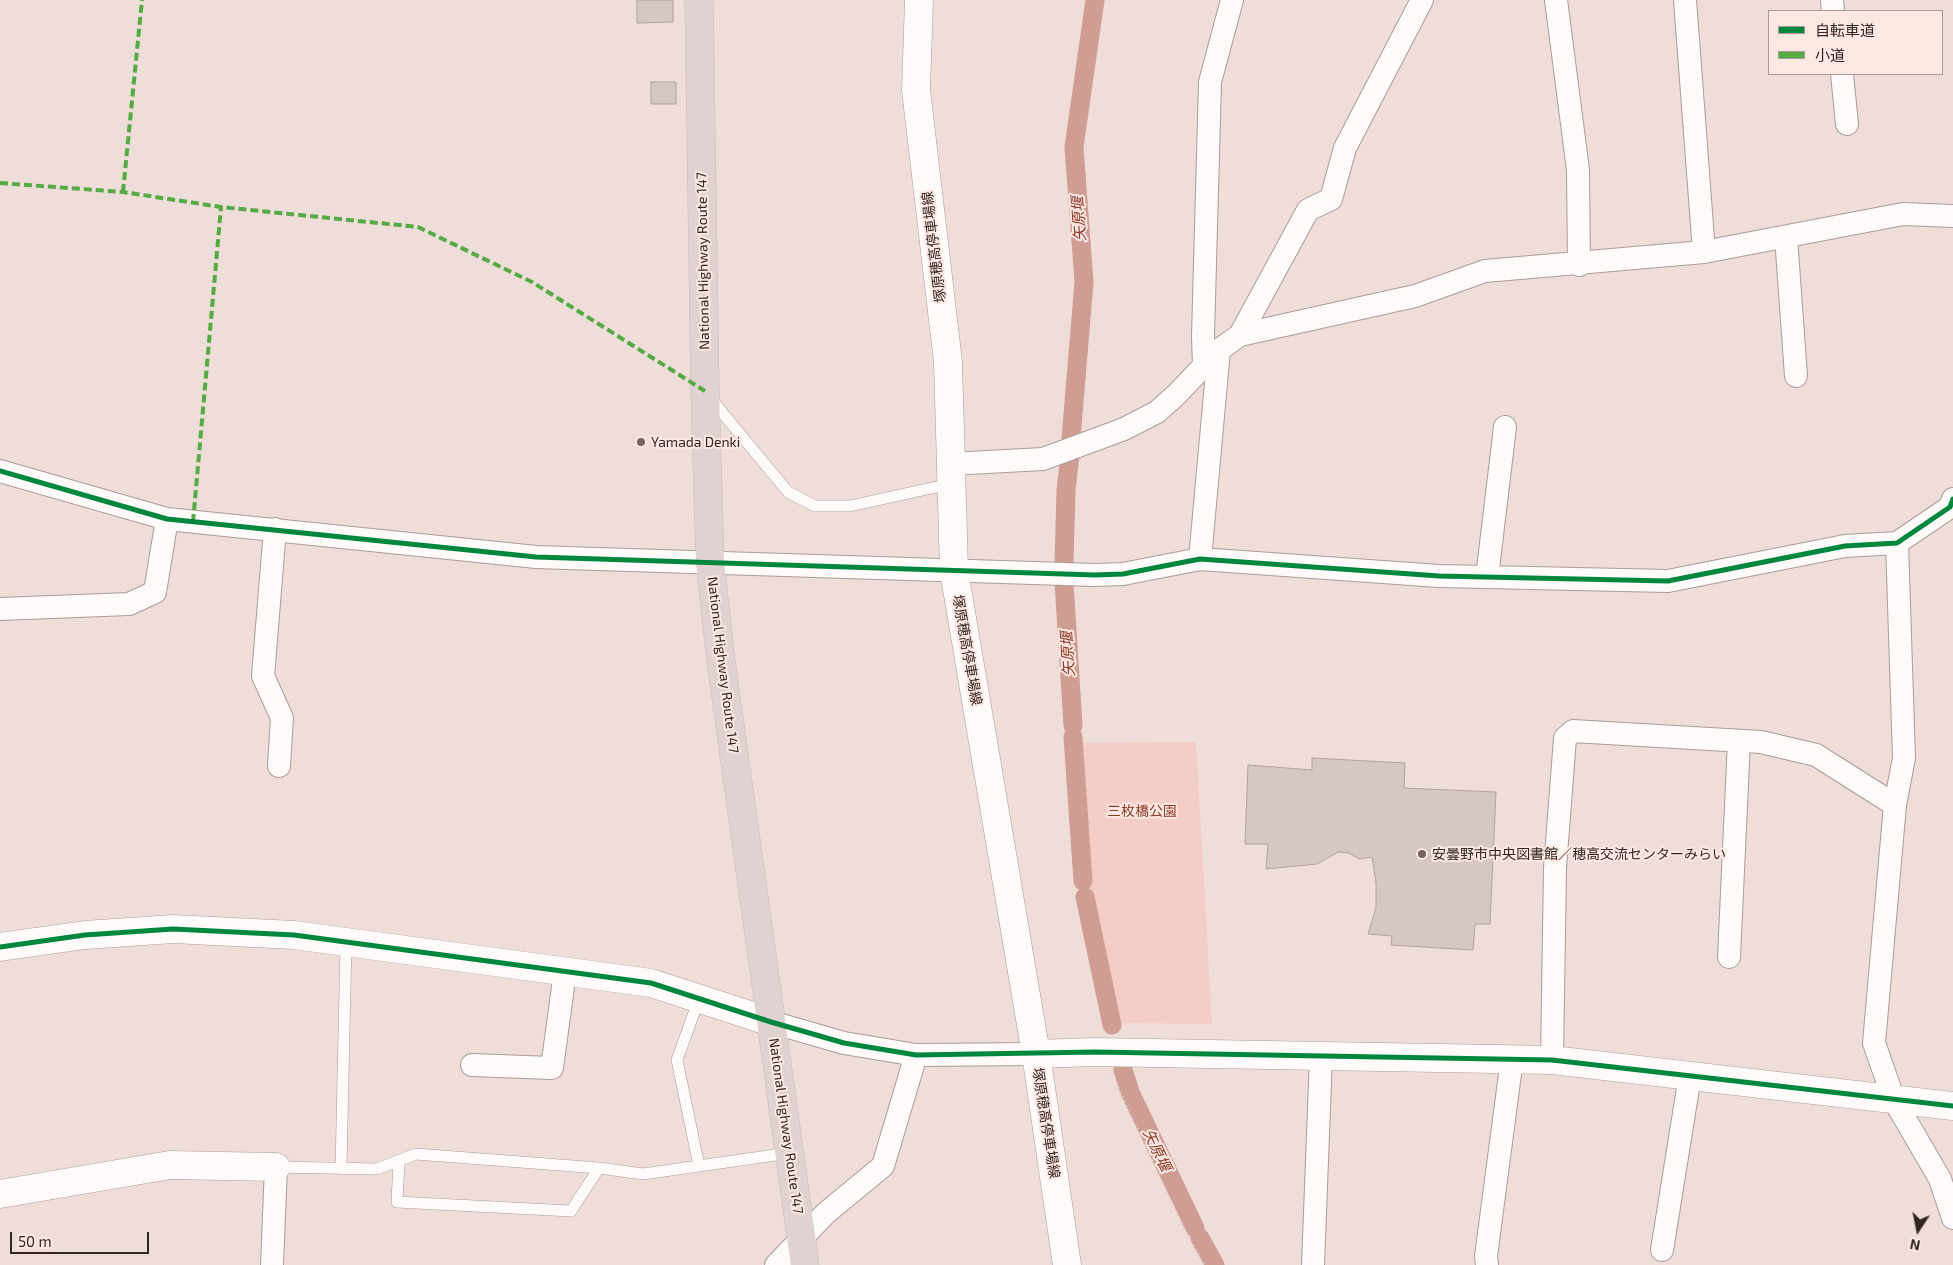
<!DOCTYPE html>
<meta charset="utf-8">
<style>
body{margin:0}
#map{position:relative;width:1953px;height:1265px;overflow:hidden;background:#efddd9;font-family:"Exo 2","Noto Sans JP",sans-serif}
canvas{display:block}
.legend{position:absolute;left:1768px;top:10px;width:175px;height:65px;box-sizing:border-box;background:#fce8e3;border:1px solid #ab9a96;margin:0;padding:6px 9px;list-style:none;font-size:15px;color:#312522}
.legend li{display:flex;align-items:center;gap:10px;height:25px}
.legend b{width:25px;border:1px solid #ab9a96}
.north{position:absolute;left:1893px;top:1205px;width:50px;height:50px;-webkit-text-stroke:4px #fce8e3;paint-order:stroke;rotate:191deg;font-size:14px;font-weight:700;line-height:20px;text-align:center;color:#312522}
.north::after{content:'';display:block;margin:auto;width:18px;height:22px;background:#312522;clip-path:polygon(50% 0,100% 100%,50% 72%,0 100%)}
.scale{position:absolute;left:10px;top:1232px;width:139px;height:22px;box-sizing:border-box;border:2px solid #312522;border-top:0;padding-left:6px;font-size:15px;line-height:18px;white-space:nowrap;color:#312522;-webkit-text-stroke:4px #fce8e3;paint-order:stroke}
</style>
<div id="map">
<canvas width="1953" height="1265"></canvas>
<ul class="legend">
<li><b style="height:6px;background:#00873e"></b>自転車道</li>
<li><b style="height:6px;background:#54aa43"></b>小道</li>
</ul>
<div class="north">N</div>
<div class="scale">50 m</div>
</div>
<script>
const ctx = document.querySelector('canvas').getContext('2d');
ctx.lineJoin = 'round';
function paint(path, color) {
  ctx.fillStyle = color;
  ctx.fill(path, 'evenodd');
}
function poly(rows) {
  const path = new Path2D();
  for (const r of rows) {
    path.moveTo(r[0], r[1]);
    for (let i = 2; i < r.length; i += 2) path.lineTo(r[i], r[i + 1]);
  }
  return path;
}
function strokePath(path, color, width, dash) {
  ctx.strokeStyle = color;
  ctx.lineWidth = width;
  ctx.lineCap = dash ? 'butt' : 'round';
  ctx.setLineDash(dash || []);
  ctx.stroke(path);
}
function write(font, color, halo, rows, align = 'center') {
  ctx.font = font + ' "Exo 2","Noto Sans JP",sans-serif';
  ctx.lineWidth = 4;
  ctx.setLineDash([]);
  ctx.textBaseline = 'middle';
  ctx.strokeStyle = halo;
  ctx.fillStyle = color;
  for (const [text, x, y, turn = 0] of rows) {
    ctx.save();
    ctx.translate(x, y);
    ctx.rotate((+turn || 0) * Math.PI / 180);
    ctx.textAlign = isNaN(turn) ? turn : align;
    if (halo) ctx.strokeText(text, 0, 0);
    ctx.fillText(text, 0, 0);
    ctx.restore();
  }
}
paint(poly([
 [1196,742,1212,1024,1118,1023,1092,908,1079,743]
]), '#f4cec6');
strokePath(poly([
 [1071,438,1084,282,1074,147,1095,0],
 [1064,565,1066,490,1070,456],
 [1064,582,1073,726],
 [1073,737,1083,881],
 [1085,897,1112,1025],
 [1123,1070,1130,1092,1195,1228],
 [1200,1238,1215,1265]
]), '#d09d92', 19);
const building = poly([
 [637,0,673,0,673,22,637,23,637,0],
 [651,82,676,82,676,104,651,104,651,82],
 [1312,758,1405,763,1404,788,1496,792,1490,924,1475,924,1473,950,1391,945,1392,936,1368,934,1376,908,1376,883,1372,857,1359,859,1349,853,1338,852,1317,864,1266,869,1268,844,1245,844,1248,765,1312,770,1312,758]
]);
paint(building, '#d5c7c4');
strokePath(building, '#afa29f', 1);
const lane = poly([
 [711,399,788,492,815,506,850,506,950,484],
 [399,1161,397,1202,571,1211,599,1168],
 [699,1166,677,1060,699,999],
 [276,1167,377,1169,416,1154,599,1168,643,1174,789,1153],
 [341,1169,346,942]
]);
const street = poly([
 [1556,0,1578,170,1579,265],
 [1685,0,1704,252],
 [1832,0,1833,11],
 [1842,74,1847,124],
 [1786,237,1796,376],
 [1240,335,1308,210,1331,199,1345,148,1422,0],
 [1204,366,1203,336,1210,82,1232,0],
 [950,464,1043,459,1124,429,1157,412,1176,395,1219,350,1240,335,1415,296,1485,271,1704,252,1903,214,1953,216],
 [0,471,167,519,536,557,1095,575,1123,574,1200,559,1439,576,1668,581,1845,546,1897,543,1950,507,1953,499],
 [275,529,263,676,282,718,279,766],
 [1897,543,1904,758,1895,805,1874,1043,1894,1100,1940,1179,1953,1218],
 [1200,559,1219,350],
 [1487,577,1505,427],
 [0,609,129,604,155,592,167,519],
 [1729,957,1739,741],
 [771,1022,844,1043,916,1055,1036,1054],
 [1552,1060,1555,868,1565,738,1573,731,1761,742,1816,755,1895,805],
 [472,1065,552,1068,565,972],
 [1662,1250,1690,1076],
 [272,1265,276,1167],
 [776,1265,826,1213,883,1166,916,1055],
 [1313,1265,1321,1056],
 [1487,1265,1486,1256,1512,1059]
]);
const secondary = poly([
 [919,0,916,90,948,362,954,571,1036,1054,1067,1265],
 [0,947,85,935,173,929,294,935,651,983,771,1022],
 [1036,1054,1095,1052,1552,1060,1953,1106],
 [0,1194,170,1165,276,1167]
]);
const highway = poly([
 [699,0,705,391,710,562,721,661,805,1265]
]);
strokePath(lane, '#aa9c99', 12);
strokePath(street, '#aa9c99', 24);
strokePath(secondary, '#aa9c99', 29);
strokePath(highway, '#c4bbb9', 29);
strokePath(poly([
 [1112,1074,1186,1233,1205,1265]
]), '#d4cfce', 3, [1, 4]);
strokePath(lane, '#fdfaf9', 11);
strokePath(street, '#fdfaf9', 22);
strokePath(secondary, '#fdfaf9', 28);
strokePath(highway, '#e0d2d0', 28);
strokePath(poly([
 [0,183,123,192,221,207,418,227,532,282,705,391],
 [123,192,142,0],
 [193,522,221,207]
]), '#54aa43', 4, [8, 4]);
strokePath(poly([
 [0,471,167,519,536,557,1095,575,1123,574,1200,559,1439,576,1668,581,1845,546,1897,543,1950,507,1953,499],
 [0,947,85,935,173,929,294,935,651,983,771,1022,844,1043,916,1055,1095,1052,1552,1060,1953,1106]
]), '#00873e', 5);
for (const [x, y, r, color] of [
 [641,442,5,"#746562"],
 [1422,854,5,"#746562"]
]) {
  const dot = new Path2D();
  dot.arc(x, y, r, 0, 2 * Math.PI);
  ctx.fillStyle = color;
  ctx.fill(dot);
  strokePath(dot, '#fce8e3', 2);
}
write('14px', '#312522', '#fce8e3', [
 ["塚原穂高停車場線",934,247,-97],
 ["National Highway Route 147",703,261,-91],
 ["塚原穂高停車場線",967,650,80],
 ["National Highway Route 147",723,665,83],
 ["塚原穂高停車場線",1046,1123,81],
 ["National Highway Route 147",786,1126,82]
]);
write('14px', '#312522', '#fce8e3', [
 ["Yamada Denki",651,442],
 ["安曇野市中央図書館／穂高交流センターみらい",1432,854]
], 'left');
write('14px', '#8c3b2a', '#fce8e3', [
 ["三枚橋公園",1142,811]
]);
write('italic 15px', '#8a3928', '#fce8e3', [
 ["矢原堰",1079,219,-94],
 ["矢原堰",1068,654,-93],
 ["矢原堰",1157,1150,64]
]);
</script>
